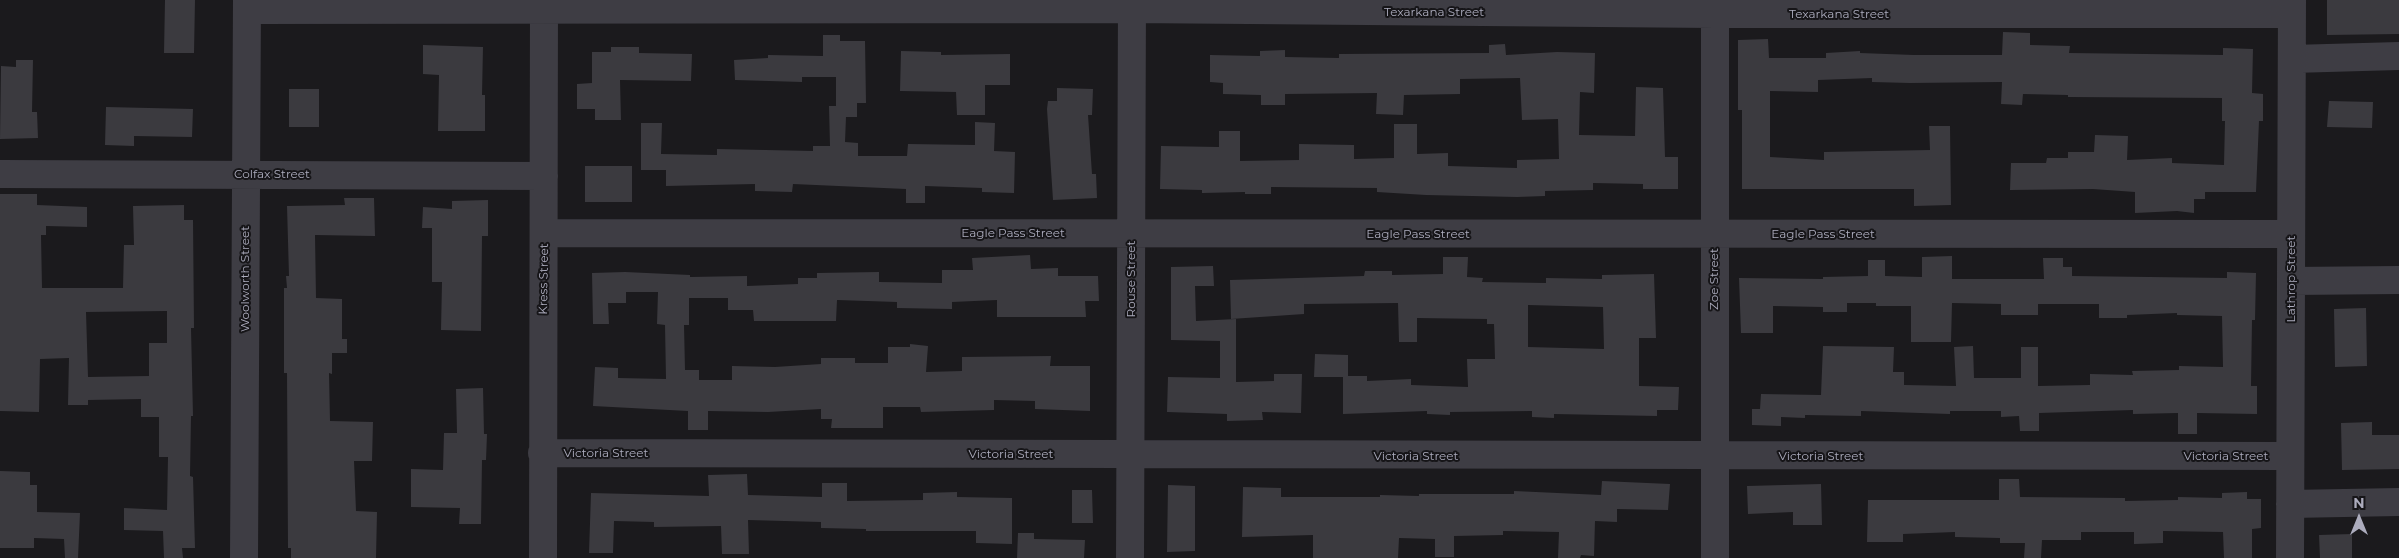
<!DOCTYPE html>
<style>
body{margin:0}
#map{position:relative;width:2399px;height:558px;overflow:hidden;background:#1b1a1d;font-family:Montserrat,sans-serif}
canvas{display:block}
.north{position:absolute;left:2334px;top:493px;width:50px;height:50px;-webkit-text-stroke:4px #161518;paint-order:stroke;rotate:0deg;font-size:14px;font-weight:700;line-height:20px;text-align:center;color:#acacbd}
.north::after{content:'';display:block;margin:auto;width:18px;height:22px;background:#acacbd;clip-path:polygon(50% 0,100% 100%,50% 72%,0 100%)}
</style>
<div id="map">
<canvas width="2399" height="558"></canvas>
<div class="north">N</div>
</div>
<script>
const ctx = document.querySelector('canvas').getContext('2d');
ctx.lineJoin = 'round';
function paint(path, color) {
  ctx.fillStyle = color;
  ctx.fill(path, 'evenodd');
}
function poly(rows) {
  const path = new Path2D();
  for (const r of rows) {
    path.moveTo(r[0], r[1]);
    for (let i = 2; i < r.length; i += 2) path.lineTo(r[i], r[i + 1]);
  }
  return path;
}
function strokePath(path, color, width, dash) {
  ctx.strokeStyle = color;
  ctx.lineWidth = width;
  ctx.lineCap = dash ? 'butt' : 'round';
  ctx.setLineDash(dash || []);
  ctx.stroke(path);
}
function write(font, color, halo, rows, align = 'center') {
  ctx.font = font + ' Montserrat,sans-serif';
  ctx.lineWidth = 4;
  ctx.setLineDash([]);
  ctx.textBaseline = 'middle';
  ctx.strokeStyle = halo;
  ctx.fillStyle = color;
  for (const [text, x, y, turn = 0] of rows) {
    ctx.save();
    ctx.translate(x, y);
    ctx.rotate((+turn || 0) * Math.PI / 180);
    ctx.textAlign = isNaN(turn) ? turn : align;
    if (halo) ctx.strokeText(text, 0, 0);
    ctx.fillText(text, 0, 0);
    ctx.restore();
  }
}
paint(poly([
 [165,0,195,0,194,53,164,53],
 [2327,0,2399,0,2399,34,2327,35],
 [2003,32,2030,33,2030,45,2070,46,2069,53,2223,55,2223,48,2253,49,2252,93,2263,94,2263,121,2259,121,2256,192,2205,192,2205,199,2194,199,2194,213,2177,211,2135,213,2135,192,2093,189,2010,190,2011,163,2046,163,2047,158,2068,158,2068,152,2094,152,2095,135,2128,136,2127,160,2172,158,2172,163,2224,165,2225,121,2222,121,2222,98,2068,97,2068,95,2023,94,2022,105,2001,104,2002,82,1910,83,1872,82,1872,78,1818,80,1818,92,1770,91,1770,157,1824,160,1824,152,1930,150,1929,126,1950,126,1951,205,1914,206,1914,189,1742,189,1742,110,1738,110,1738,40,1768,39,1769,58,1826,58,1826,53,1860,51,1860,53,1914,55,2002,55],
 [823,35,840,35,840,41,865,41,866,103,857,103,857,117,846,117,845,142,858,143,858,156,907,156,908,144,975,145,975,122,995,123,994,151,1015,152,1014,193,982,192,982,188,925,186,925,203,906,203,906,189,793,184,792,192,755,191,755,184,666,186,666,170,641,170,641,123,662,123,661,154,717,155,717,149,813,151,813,146,830,146,829,106,836,106,836,77,802,77,802,82,735,80,734,60,768,58,768,55,823,56],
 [1505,44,1506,55,1557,52,1595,53,1594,93,1580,92,1579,135,1635,136,1636,87,1663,88,1665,157,1678,157,1678,189,1643,189,1643,184,1593,183,1593,190,1545,191,1545,196,1517,197,1426,195,1377,192,1377,188,1271,187,1271,194,1245,194,1245,192,1202,193,1202,190,1160,189,1161,146,1219,147,1219,131,1240,131,1240,161,1299,160,1299,144,1354,145,1354,159,1394,158,1394,124,1417,124,1417,154,1448,153,1448,166,1517,168,1517,160,1559,159,1558,119,1522,120,1520,78,1460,79,1460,94,1404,95,1403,115,1376,114,1377,93,1285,94,1285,105,1261,105,1261,95,1223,94,1223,83,1210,82,1210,55,1260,56,1260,51,1285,50,1285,57,1339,58,1339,54,1489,53,1489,45],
 [423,45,483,47,482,95,485,95,485,131,438,131,439,75,423,74],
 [611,47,639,47,639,53,692,54,691,81,620,80,621,120,595,120,595,109,577,109,577,84,592,83,592,52,611,52],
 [901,51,941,52,941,55,1010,54,1010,85,985,85,985,115,957,115,956,92,900,91],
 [16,60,33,60,32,112,37,112,38,138,0,139,1,66,16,67],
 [1057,88,1093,89,1092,115,1088,115,1092,174,1096,174,1097,198,1053,200,1047,109,1048,101,1057,101],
 [289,89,319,89,319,127,289,127],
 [2329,101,2373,102,2372,128,2327,127],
 [106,107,193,109,192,137,134,136,134,146,105,145],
 [585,166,632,166,632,202,585,202],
 [0,194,37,194,37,205,87,207,87,227,46,226,46,235,41,235,42,288,123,288,124,245,134,245,133,206,184,205,184,220,193,220,194,328,191,328,193,416,191,416,190,476,193,477,195,548,182,548,183,558,164,558,163,531,124,530,124,508,167,510,168,457,159,457,159,417,141,417,141,399,88,400,88,405,68,405,69,358,40,359,39,412,0,411],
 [167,311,167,343,149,343,149,376,88,377,86,312],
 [344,198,374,198,375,236,315,235,316,298,342,299,342,339,347,339,347,353,332,353,332,374,329,373,330,421,373,422,372,461,354,461,356,511,377,512,376,558,291,558,291,548,288,548,287,373,284,373,284,288,287,288,286,276,289,276,287,206,345,205],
 [488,200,488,236,482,236,481,331,441,330,442,282,432,282,432,228,422,228,423,207,452,209,452,201],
 [1030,255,1031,269,1058,268,1058,276,1098,276,1099,301,1085,301,1086,317,997,317,997,300,952,302,952,309,897,308,897,302,837,300,836,321,754,321,753,310,728,310,728,298,689,298,689,325,684,325,685,370,699,370,699,380,732,380,732,366,775,367,821,364,821,358,855,358,855,363,888,363,888,347,910,347,910,344,928,346,926,372,962,371,962,357,1051,356,1050,366,1090,366,1090,411,1035,409,1035,401,994,400,994,410,921,412,920,407,883,407,883,428,831,428,832,419,821,419,821,409,768,412,708,411,708,430,688,430,688,411,593,406,595,367,618,368,618,378,666,379,665,325,657,324,658,292,626,292,626,303,608,303,609,324,593,324,592,273,625,272,690,275,690,277,747,276,747,286,798,284,798,278,817,278,817,273,879,272,879,282,942,283,942,270,973,270,972,258],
 [1952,256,1952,279,2044,279,2043,258,2063,258,2063,267,2072,267,2072,276,2227,278,2227,272,2256,273,2255,320,2252,320,2251,386,2257,386,2257,414,2197,413,2197,434,2178,434,2178,413,2133,414,2133,410,2039,413,2039,431,2020,431,2019,416,2001,417,2001,411,1950,411,1950,414,1861,411,1861,416,1805,415,1805,418,1781,417,1781,426,1752,425,1752,409,1760,409,1761,394,1821,395,1823,346,1894,347,1893,372,1904,372,1904,385,1956,386,1954,347,1973,346,1974,378,2021,378,2021,347,2038,347,2038,386,2090,385,2090,374,2133,375,2132,371,2179,370,2179,366,2223,367,2222,316,2177,315,2177,313,2127,315,2127,318,2099,318,2099,304,2038,304,2038,315,2001,315,2001,304,1952,303,1951,342,1911,342,1911,306,1876,306,1876,303,1847,303,1847,312,1823,312,1823,307,1773,306,1773,333,1741,333,1739,278,1823,279,1823,277,1868,276,1868,260,1885,260,1885,276,1922,277,1922,257],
 [1443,257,1468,257,1467,277,1483,278,1482,282,1546,283,1546,278,1602,279,1602,275,1654,274,1656,338,1639,338,1639,386,1679,387,1678,410,1657,410,1657,416,1554,414,1554,418,1532,417,1532,411,1450,412,1450,415,1427,414,1427,411,1343,414,1343,377,1314,377,1315,354,1348,355,1348,376,1367,376,1367,381,1411,379,1411,385,1468,387,1467,359,1495,359,1494,324,1487,324,1487,319,1417,318,1417,342,1399,342,1398,303,1304,304,1304,314,1231,319,1230,280,1364,276,1365,271,1392,271,1392,275,1443,274],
 [1528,305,1603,307,1604,349,1528,347],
 [1213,266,1214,286,1195,286,1196,321,1236,319,1236,382,1274,381,1274,374,1302,374,1301,413,1262,412,1263,420,1227,421,1227,414,1167,412,1168,377,1220,378,1220,341,1171,340,1171,267],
 [2366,308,2367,366,2335,367,2334,309],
 [483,388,484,434,487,434,486,460,482,460,481,524,459,524,460,508,411,507,411,469,443,470,444,433,457,433,456,389],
 [2372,422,2372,435,2399,435,2399,469,2342,470,2341,423],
 [0,471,30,472,30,485,37,485,37,512,80,513,78,558,65,558,64,539,34,538,34,548,0,548],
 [747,474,748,495,822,497,822,483,847,483,847,501,923,500,923,493,957,492,957,497,1012,498,1012,544,976,543,976,531,866,531,866,529,821,528,821,522,748,520,749,554,722,554,721,526,654,527,654,522,614,521,613,553,589,553,591,493,709,496,708,475],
 [1999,479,2019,479,2020,497,2125,498,2125,501,2178,500,2178,497,2222,498,2222,493,2247,492,2247,499,2261,499,2261,528,2252,529,2252,558,2224,558,2223,532,2163,531,2163,543,2134,544,2134,532,2081,532,2081,540,2042,540,2041,558,2024,558,2025,543,2000,543,2000,538,1955,537,1955,532,1903,534,1903,542,1867,542,1868,500,1999,500],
 [1602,481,1670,484,1668,510,1617,509,1617,522,1595,521,1594,556,1581,555,1580,558,1558,558,1559,532,1503,531,1503,535,1454,536,1454,557,1435,557,1435,539,1399,538,1398,558,1313,558,1313,535,1242,537,1243,487,1281,488,1281,497,1380,497,1380,495,1419,496,1419,494,1514,494,1514,491,1601,495],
 [1821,484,1822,525,1793,525,1793,512,1748,514,1747,486],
 [1168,485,1195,486,1195,551,1167,552],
 [1072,490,1092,490,1093,523,1072,523],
 [1018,533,1034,533,1034,539,1085,540,1084,558,1017,558],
 [2352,534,2352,558,2320,558,2319,535]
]), '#3b3a3f');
strokePath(poly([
 [1715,0,1715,558],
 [247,10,1132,9,1715,14,2292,14],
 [2292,59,2399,56],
 [0,174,544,176],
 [545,233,2291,234],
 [2291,281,2399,280],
 [542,453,2290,456],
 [2290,504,2399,502],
 [244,558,247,0],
 [543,558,544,0],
 [1130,558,1132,0],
 [2290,558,2292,0]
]), '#3e3d44', 28);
write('12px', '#acacbd', '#161518', [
 ["Texarkana Street",1434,12],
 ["Texarkana Street",1839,14],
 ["Colfax Street",272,174],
 ["Eagle Pass Street",1013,233],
 ["Eagle Pass Street",1418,234],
 ["Eagle Pass Street",1823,234],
 ["Woolworth Street",245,279,-90],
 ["Kress Street",544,279,-89],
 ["Rouse Street",1131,279,-90],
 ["Zoe Street",1714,279,-90],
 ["Lathrop Street",2291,279,-90],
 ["Victoria Street",606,453],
 ["Victoria Street",1011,454],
 ["Victoria Street",1416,456],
 ["Victoria Street",1821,456],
 ["Victoria Street",2226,456]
]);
</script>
